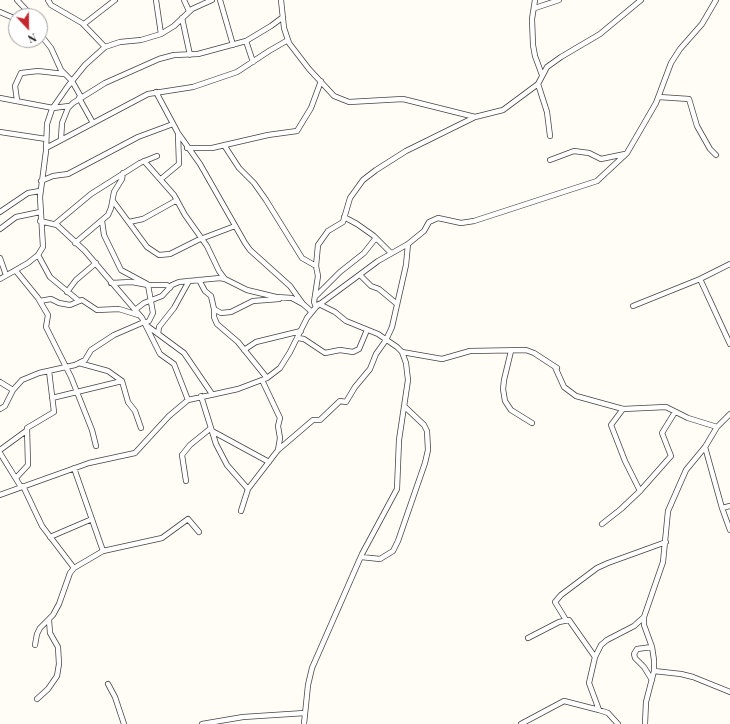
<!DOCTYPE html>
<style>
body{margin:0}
#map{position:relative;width:730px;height:724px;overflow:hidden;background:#fffdf5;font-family:"Playfair Display",serif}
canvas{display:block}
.north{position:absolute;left:8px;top:8px;width:40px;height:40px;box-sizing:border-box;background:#fff;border:1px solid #a0a0a0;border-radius:50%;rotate:158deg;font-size:11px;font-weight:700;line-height:16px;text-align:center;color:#111}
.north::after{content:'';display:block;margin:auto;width:14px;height:18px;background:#c4262e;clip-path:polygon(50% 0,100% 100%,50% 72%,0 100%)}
</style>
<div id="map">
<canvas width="730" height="724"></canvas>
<div class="north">N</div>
</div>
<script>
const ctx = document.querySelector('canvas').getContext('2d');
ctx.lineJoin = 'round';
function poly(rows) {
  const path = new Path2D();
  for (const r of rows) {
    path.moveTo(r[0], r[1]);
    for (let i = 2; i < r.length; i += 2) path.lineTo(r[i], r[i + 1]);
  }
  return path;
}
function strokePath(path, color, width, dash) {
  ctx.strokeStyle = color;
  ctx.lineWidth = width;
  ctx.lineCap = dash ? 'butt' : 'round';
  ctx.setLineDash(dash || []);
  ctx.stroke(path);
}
const minor = poly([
 [17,0,32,16],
 [48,0,51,5,82,23,105,47],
 [156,0,161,34],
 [184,0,189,11],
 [220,0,233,45],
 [281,0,284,28,289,43,309,69,334,96,349,102,403,99,475,117],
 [535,0,532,19,533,45,535,56,542,75],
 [535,8,559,0],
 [0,12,16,19],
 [182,18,190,55],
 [84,24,115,0],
 [40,34,51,48,61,70,72,81,81,97],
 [246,41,253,62],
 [538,84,547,112,550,136],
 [156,92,178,133,200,164,245,243,250,250,290,286,303,304],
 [659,97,689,99,697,126,710,149,716,155],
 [0,98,53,108,69,106],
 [79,98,93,123],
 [17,100,15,86,21,73,38,71,64,74],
 [0,132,46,139],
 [61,139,62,123,68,108,73,103,105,83,159,59,174,55,198,54,246,41,271,26,283,17],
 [224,145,239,168,254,183,266,200,302,258,316,266],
 [46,148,148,94,193,87,237,72,269,51,288,40],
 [187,148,212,148,268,135,297,131,311,108,321,81],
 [550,160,574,151,589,153,601,159,625,154],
 [144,161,174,195,185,215,207,246,219,271,225,279],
 [161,179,179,164,178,134],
 [41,181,53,176,68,174,138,137,173,124],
 [113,201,147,247,159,255,170,254,198,240,235,226],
 [0,212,28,193,40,191],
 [344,217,357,224,374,236,391,253],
 [40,221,57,225,85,251,142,318,160,354,174,364,188,400],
 [102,221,104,235,121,270,147,284],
 [129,222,143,219,177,200],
 [55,224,91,194,140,163,157,156],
 [0,229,16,217,40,212],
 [75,243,108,215,111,208,114,192,122,179,123,173],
 [38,255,50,277,79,301],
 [0,258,6,275],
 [16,271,38,298,48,315,46,327,71,377,92,430,96,446],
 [360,275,371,286,379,289,397,304],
 [0,279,28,263,38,255,43,247,40,197,46,151,47,124,52,109,68,86,85,65,105,47,120,42,141,40,161,34,174,26,192,9,212,0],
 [700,279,730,344],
 [199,280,205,291,211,296,214,309,221,313,231,312,253,301,279,299],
 [111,283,132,282,148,285,167,285,170,288],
 [67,292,76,280,96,263],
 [315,297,340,272,364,253,375,239],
 [40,301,51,299,59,303,70,305,82,300,97,310,119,309,138,315],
 [633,306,700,279,730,264],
 [316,307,314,302,318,276,316,266,318,245,328,231,343,222,350,198,363,180,376,170,406,151,475,117,503,110,538,84,547,67,561,57,600,34,641,0],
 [214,309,214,317,217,324,238,342,267,378],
 [135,310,144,303,162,296,172,285,179,282,220,278,225,279,247,290,276,297,292,298,303,304,312,312],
 [145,323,149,321,153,313,148,285],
 [146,325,184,353,212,394],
 [158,334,159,327,174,308,189,281],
 [298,338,304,339,325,353,340,350,353,352,359,349,367,330],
 [244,350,256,342,301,331],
 [511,351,504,380,503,389,505,401,511,410,532,423],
 [402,352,442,359,470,351,526,350,534,353,557,368],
 [79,363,108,371,122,381,128,402,135,411,141,428],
 [555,367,564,387,576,396,623,409,666,407,688,418,717,427],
 [262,380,280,418,278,426,280,438,278,450],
 [0,382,13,390],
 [201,396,216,444,227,465,248,489],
 [52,398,122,381],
 [0,409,5,406,13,390,22,380,39,373,75,365,85,360,91,350,114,335,144,322],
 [623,409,611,425,625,461,640,491],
 [212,431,269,462],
 [705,447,722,508,730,530],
 [0,450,26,431],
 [0,453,21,487],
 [74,468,103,551],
 [16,478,28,465,27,428,54,412,49,371],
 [186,481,182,455,190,445,211,428],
 [23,486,42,526,74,568],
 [0,495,89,463,135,453,169,416,188,400,238,389,267,378,280,368,290,352,307,318,316,307,378,261,408,244,424,231,429,222,438,218,461,223,474,221,597,181,627,153,656,103,671,63,680,49,702,24,716,0],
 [722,508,730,506],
 [241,511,248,489,278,450,313,420,320,420,340,401,346,402,355,387,370,369,376,354,386,340,392,327,406,265,408,244],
 [602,524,621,509,640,491,671,456,662,433,675,412],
 [50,537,92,519],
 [361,557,380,559,393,551,398,541,425,463,428,450,427,431,424,425,404,406],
 [566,620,555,602,561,595,597,568,608,563,666,542],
 [528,638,559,622,569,620,595,657],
 [35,645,37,634,40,628,53,615,59,604,70,573,74,568,103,551,162,538,188,519,199,532],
 [652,647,637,649,634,654,635,658,644,667,652,680],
 [654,671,681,674,693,677,730,692],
 [108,684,115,697,124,724],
 [37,699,48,689,57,676,59,664,58,647,50,633,49,620],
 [599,710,589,683,595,657,601,645,607,640,634,626,644,617],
 [202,724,243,717,305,713],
 [304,724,308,685,312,668,362,554,397,489,399,440,408,380,406,363,402,352,397,347,378,334,346,321,335,312,319,304],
 [521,724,564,701,599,710,608,713,618,724],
 [645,724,646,702,654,671,654,660,652,647,644,625,644,617,663,562,668,511,686,470,705,447,717,427,730,414]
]);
strokePath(minor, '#444', 6);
strokePath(minor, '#fff', 4.5);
</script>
